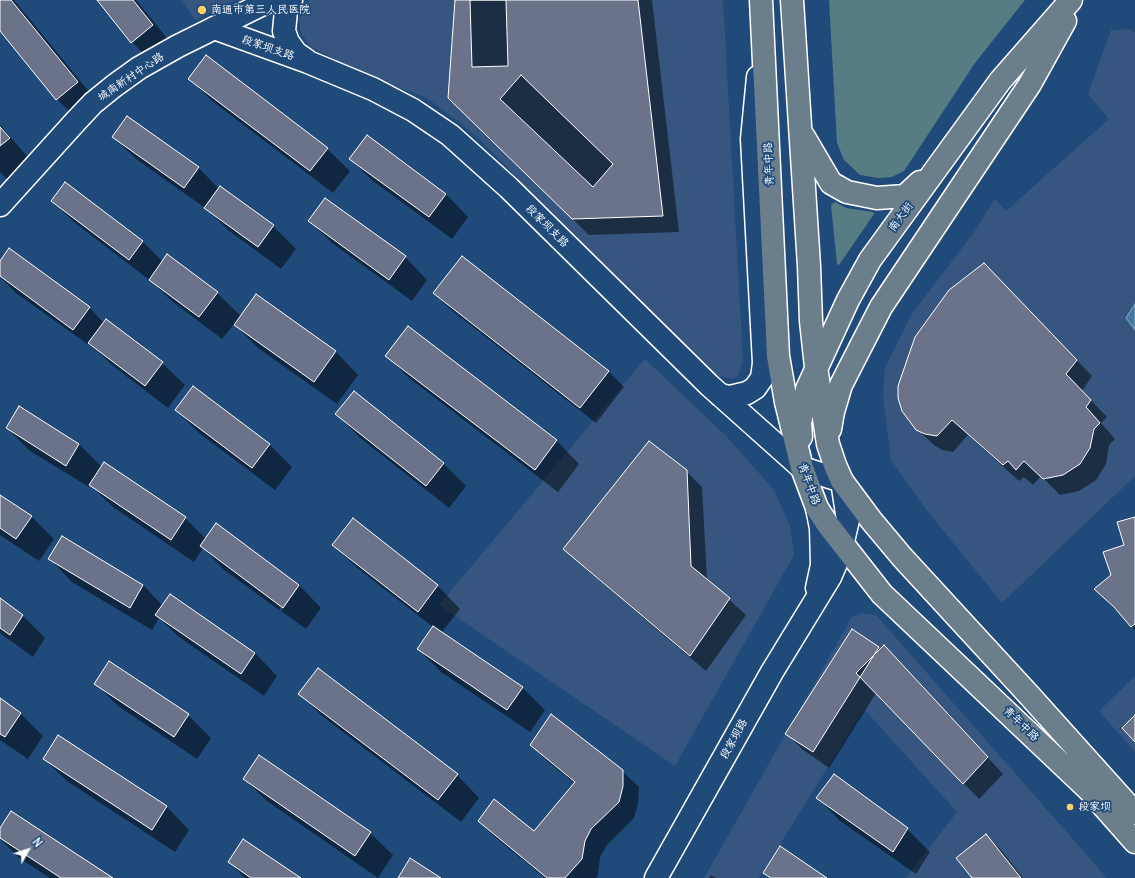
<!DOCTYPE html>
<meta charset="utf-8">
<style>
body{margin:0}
#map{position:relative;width:1135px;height:878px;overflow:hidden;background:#1f4a7a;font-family:Delius,sans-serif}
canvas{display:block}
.north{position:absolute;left:8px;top:830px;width:40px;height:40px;-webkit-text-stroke:3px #1f4a7a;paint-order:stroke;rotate:51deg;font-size:11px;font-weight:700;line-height:16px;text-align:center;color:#fff}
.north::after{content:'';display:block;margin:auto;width:14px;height:18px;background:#fff;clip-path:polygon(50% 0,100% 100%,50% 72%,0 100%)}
</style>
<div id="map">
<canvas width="1135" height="878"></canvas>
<div class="north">N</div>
</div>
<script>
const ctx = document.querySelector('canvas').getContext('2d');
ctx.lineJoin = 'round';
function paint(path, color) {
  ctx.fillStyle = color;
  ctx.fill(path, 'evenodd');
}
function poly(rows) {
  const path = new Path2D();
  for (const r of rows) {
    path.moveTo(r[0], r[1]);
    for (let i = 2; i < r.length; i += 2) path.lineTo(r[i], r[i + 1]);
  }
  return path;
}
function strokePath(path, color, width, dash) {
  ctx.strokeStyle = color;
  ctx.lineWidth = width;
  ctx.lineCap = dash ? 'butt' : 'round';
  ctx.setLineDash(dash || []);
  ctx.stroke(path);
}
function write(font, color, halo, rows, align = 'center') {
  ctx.font = font + ' Delius,"LXGW WenKai TC",sans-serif';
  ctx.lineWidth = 3.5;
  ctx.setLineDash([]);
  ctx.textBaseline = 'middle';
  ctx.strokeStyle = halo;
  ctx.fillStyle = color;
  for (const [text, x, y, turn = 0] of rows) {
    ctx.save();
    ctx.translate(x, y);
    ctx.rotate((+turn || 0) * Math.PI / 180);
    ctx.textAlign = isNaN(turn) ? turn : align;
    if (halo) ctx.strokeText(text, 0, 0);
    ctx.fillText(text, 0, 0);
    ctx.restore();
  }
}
paint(poly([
 [182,0,235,0,195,20],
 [309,0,723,0,743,361,738,376,733,379,714,375,481,141,458,121,425,97,364,75,310,46,301,33,299,19],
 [1129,29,1135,33,1135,304,1126,318,1135,330,1135,476,1002,603,925,508,891,460,883,397,885,368,911,315,972,235,995,199,1006,211,1109,119,1088,94,1111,30],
 [645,359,727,437,774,490,790,526,794,555,675,766,439,605],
 [861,613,876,615,1107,878,906,878,957,812,864,709,759,878,704,878,852,617],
 [1135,676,1135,752,1099,711]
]), '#36567f');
paint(poly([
 [829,0,1025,0,975,63,904,171,892,177,878,178,860,175,844,160,837,143],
 [835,202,846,208,873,212,874,214,839,265,837,264,831,205]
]), '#557d83');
const water = poly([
 [1135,304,1135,330,1126,318,1135,304]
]);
paint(water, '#42789f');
strokePath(water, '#8eaec5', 1);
paint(poly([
 [0,0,14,0,100,105,80,122,57,99,0,30],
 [98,0,136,0,175,48,155,65,132,42],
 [456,0,652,0,679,232,589,235,465,114],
 [190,79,327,149,350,171,333,193,212,101],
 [128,117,199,168,219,189,221,187,273,226,296,249,281,269,228,230,208,210,136,159,113,137],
 [0,125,31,161,9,181,0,172],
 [350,159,446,194,468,217,452,239,373,181],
 [65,183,143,242,163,262,217,293,241,316,256,295,336,352,358,375,337,404,258,348,234,324,222,339,173,302,152,282,75,223,52,201],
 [309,221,405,257,427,280,412,301,332,243],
 [0,262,89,307,104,323,162,363,185,385,168,408,112,365,97,351,16,293,0,277],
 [1000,281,1092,376,1082,391,1107,417,1101,423,1115,439,1109,445,1106,464,1096,480,1079,491,1060,495,1041,476,1033,485,1024,477,1019,481,968,435,953,452,942,450,934,445,917,429],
 [434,293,608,371,624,387,596,423,450,309],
 [408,328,557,441,579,464,558,492,409,378,387,356],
 [194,387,270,445,292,467,275,490,199,433,176,410],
 [354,393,444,464,466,486,449,508,359,437,337,414],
 [19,408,79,444,102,467,104,464,185,518,206,539,299,585,321,608,306,629,281,611,298,588,296,588,279,610,223,569,203,548,194,562,113,507,90,485,89,487,30,451,7,428],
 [686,471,702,487,707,580,746,615,706,671,580,564,564,549],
 [0,496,31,516,54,539,39,561,0,535],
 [1135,518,1135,630,1096,589,1113,575],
 [353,520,438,586,460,609,441,633,522,687,545,710,530,732,441,672,418,649,433,627,356,567,333,544],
 [50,559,143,585,163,606,170,595,255,653,277,676,264,696,179,637,159,618,152,630,72,582],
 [0,599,23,616,45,638,33,657,0,633],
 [878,648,899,662,1003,774,979,799,876,693,829,768,802,749,786,733],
 [110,662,188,715,211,738,197,759,118,706,96,684],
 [300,694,457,775,479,798,461,822,322,716],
 [0,700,21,714,43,736,28,759,0,740],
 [59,737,167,807,189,830,175,852,67,781,44,759],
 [531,745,622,771,639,787,638,803,634,818,607,845,600,857,598,875,596,878,545,878,495,837,479,821,534,833,574,783,547,761],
 [244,779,370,833,393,855,378,878,267,801],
 [818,798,907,829,930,852,916,874,840,821],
 [0,829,112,878,50,878,19,858,0,839],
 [986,835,1002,851,1023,878,974,878],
 [229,862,299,878,245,878],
 [711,875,716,878,709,878]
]), '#0007');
const building = poly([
 [0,0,11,0,78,82,56,100,0,31,0,0],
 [97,0,133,0,153,25,131,43,97,0],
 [455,0,638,0,663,216,572,219,448,98,455,0],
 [470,0,506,0,508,66,472,67,470,0],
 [206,55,328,148,310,171,188,79,206,55],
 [521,75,613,164,593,187,500,99,521,75],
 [127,116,199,167,184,188,112,137,127,116],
 [0,127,10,138,0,146,0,127],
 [367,135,446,194,429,217,349,159,367,135],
 [65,182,143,241,129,260,51,201,65,182],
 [220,186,274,225,258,247,204,208,220,186],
 [325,198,406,256,389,280,308,221,325,198],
 [9,248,90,307,73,330,0,276,0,261,9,248],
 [167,254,218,292,199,317,149,280,167,254],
 [462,256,609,371,580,408,433,293,462,256],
 [984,263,1077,360,1066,374,1091,400,1086,407,1100,423,1094,429,1090,448,1080,464,1063,475,1043,479,1024,461,1016,470,1008,461,1003,465,952,420,937,436,925,434,916,430,902,411,898,398,898,386,915,337,949,290,984,263],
 [256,294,336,351,314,382,234,325,256,294],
 [106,319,163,362,145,386,88,343,106,319],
 [408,326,557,440,535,470,385,356,408,326],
 [193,386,270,444,252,468,175,410,193,386],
 [354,391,444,463,426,486,335,414,354,391],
 [19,406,79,444,66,466,6,428,19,406],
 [649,441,687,470,691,566,730,598,690,656,563,549,649,441],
 [104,462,186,517,171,540,89,485,104,462],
 [0,495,32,516,16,539,0,528,0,495],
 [1135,517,1135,624,1131,627,1114,607,1094,589,1111,575,1103,552,1124,545,1117,522,1135,517],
 [353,518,438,585,418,612,332,545,353,518],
 [216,523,299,585,283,608,200,546,216,523],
 [62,536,143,585,130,608,48,559,62,536],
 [170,594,255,653,241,674,155,615,170,594],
 [0,598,23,615,10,635,0,628,0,598],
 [433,626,523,687,507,710,417,649,433,626],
 [852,629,879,647,813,752,785,734,852,629],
 [884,645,988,757,963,784,856,673,884,645],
 [109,661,189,714,174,737,94,684,109,661],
 [318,668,458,774,438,800,298,694,318,668],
 [0,698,21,713,5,737,0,734,0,698],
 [551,714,623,770,623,786,619,802,591,829,585,841,582,859,565,878,547,878,478,821,494,799,534,831,575,782,530,745,551,714],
 [1135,715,1135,742,1122,728,1135,715],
 [58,735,167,806,152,830,43,759,58,735],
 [259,755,371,832,355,856,243,779,259,755],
 [834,774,908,828,893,852,816,798,834,774],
 [11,811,113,878,61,878,0,838,0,828,11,811],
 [986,834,1021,878,972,878,956,858,986,834],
 [243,839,301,878,251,878,228,862,243,839],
 [780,846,827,878,771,878,763,873,780,846],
 [410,858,441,878,398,878,410,858]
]);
paint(building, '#6a738a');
strokePath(building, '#fff', 1);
const minor = poly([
 [291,0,286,11,284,31,288,42,296,53,306,60],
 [214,28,308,62,373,89,413,110,450,135,509,188,709,385,802,468,842,481],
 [0,205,76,121,93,103,114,86,139,68,178,46,271,0],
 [720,395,730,397,747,393,755,388,762,378,764,363,752,139,758,77],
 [817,588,822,565,821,528,817,508],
 [656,878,772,672,830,577,840,554,848,520,842,481]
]);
const major = poly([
 [761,0,778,356,786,402,802,468,817,508,828,525,882,594,1089,790,1135,842],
 [792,0,809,266,811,321,816,367,828,444,835,465,842,481,871,520,902,557,1029,695,1135,813],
 [804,137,831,183,847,192,877,198,905,196,920,182],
 [830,429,833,412,841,385,881,307,1030,84,1065,21],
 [801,437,800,423,807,389,848,300,870,260,1000,81,1071,0]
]);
strokePath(minor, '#fff', 25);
strokePath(major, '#fff', 25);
strokePath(minor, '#1f4a7a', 22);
strokePath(major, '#6b7e8b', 22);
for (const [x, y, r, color] of [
 [202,10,5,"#ffd166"],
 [1070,807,4,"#ffd166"]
]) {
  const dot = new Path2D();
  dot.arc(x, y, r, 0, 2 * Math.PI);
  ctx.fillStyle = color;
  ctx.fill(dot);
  strokePath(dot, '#1f4a7a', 1.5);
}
write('11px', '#fff', '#1f4a7a', [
 ["南通市第三人民医院",211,10],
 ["段家坝",1078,807]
], 'left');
write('11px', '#fff', '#1f4a7a', [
 ["段家坝支路",268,48,19],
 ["城南新村中心路",131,77,-34],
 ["青年中路",769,164,-92],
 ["南大街",901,217,-54],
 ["段家坝支路",547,226,45],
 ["青年中路",809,484,70],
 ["青年中路",1021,724,44],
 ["段家坝路",734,739,-61]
]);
</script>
